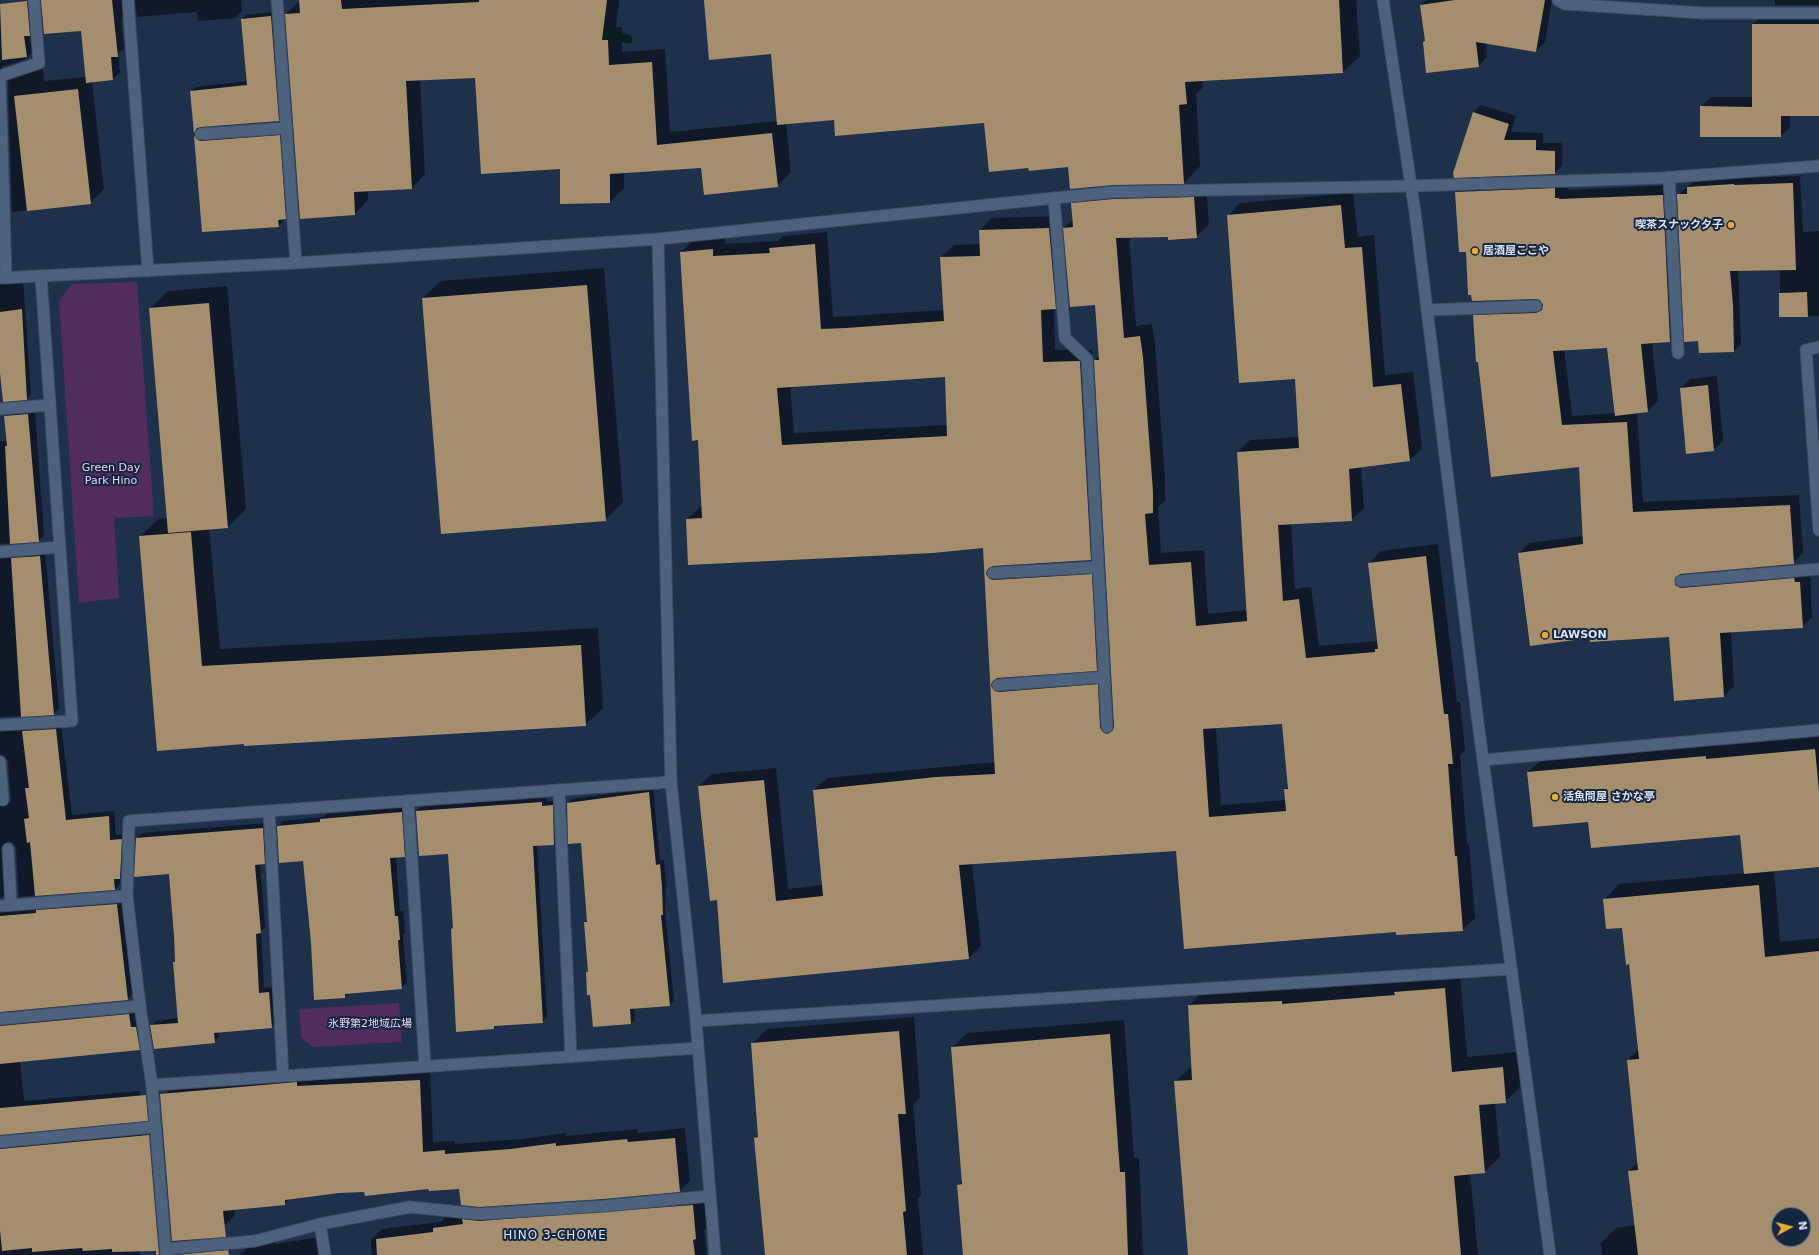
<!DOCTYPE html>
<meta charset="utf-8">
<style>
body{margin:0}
#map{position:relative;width:1819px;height:1255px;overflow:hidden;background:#1e304a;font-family:"DejaVu Sans",sans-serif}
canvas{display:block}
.north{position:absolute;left:1771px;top:1207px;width:40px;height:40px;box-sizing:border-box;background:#15263f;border:1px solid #637288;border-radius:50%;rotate:83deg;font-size:11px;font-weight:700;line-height:16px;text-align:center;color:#d9e5f5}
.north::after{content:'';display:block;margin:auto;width:14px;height:18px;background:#eaaa39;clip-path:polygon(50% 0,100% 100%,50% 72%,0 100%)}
</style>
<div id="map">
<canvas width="1819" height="1255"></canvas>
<div class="north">N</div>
</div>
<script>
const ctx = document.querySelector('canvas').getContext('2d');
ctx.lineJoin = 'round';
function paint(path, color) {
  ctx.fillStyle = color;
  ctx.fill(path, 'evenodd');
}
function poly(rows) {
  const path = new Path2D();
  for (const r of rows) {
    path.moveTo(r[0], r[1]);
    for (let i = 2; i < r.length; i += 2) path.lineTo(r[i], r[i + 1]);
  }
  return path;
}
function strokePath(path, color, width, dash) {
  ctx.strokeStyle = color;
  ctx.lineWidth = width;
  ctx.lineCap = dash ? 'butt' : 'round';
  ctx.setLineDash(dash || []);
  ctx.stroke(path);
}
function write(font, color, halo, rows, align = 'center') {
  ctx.font = font + ' "DejaVu Sans","Noto Sans JP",sans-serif';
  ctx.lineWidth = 4;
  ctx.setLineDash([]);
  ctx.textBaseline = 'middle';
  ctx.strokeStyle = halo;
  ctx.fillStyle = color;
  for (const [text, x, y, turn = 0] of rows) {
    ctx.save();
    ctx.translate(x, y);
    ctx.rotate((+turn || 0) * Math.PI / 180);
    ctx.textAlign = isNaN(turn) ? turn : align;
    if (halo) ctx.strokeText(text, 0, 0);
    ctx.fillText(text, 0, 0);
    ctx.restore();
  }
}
paint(poly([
 [137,282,154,516,114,518,119,598,79,603,59,301,72,284],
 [399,1003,402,1042,314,1047,301,1038,299,1009]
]), '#502d5c');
paint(poly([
 [52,0,128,0,129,11,121,18,124,49,118,54,120,72,113,79,92,82,104,189,90,203,12,212,8,81,22,68,42,61,44,81,86,77,82,30],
 [135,0,241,0,242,11,235,18,198,21,197,12,137,17],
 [300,0,619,0,616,27,622,27,622,52,665,49,670,132,778,121,772,53,705,0,1356,0,1360,56,1343,72,1202,80,1203,87,1196,94,1200,166,1184,183,1069,166,1029,167,985,122,835,119,786,123,791,172,777,186,702,167,624,172,624,188,610,202,561,203,561,168,476,77,420,80,425,174,412,188,368,191,368,200,355,214,286,15],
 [1426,0,1552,0,1545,42,1536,51,1486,42,1487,57,1479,66,1424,42,1425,40,1421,5],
 [1775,0,1819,0,1819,5,1775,5],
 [35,2,34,51,26,59,1,67,4,205,0,210,0,5],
 [1819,11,1819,115,1790,115,1790,127,1781,136,1701,107,1711,97,1753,97,1753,24,1763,15],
 [275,12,283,116,278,121,200,126,195,131,191,91,196,87,247,81,242,19,246,15],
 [1481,105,1516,116,1511,132,1543,133,1543,143,1562,143,1562,166,1554,173,1455,177,1474,112],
 [284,132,290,214,285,218,282,219,283,222,278,226,203,231,196,136,199,133],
 [1800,176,1803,232,1819,231,1819,316,1780,316,1780,269,1738,270,1741,344,1734,351,1678,195,1695,180,1742,177,1742,178],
 [1565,179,1565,188,1568,188,1569,190,1673,185,1680,331,1670,341,1652,342,1658,401,1648,411,1637,412,1643,502,1799,495,1803,553,1793,563,1685,573,1688,577,1810,572,1812,617,1802,627,1731,631,1734,686,1724,696,1670,635,1590,637,1519,553,1529,543,1584,536,1579,466,1474,316,1484,306,1543,303,1540,299,1467,251,1456,192,1466,182],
 [1608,347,1616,413,1572,416,1564,349],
 [1206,185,1209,224,1196,237,1129,237,1136,326,1152,324,1155,344,1165,479,1165,500,1158,507,1161,553,1204,550,1208,614,1248,610,1238,452,1250,440,1300,437,1296,378,1228,216,1240,203,1353,193,1358,237,1374,235,1385,375,1413,372,1422,448,1410,460,1361,466,1364,508,1351,520,1291,523,1295,589,1311,587,1319,646,1378,641,1369,563,1381,551,1438,544,1457,702,1460,702,1465,750,1460,755,1467,844,1469,844,1475,918,1462,930,1397,931,1177,850,972,863,981,946,969,958,718,899,699,786,712,774,776,768,788,889,823,885,814,790,827,778,995,762,984,547,687,519,700,507,703,507,699,439,681,252,693,240,725,237,725,244,778,241,783,236,827,232,833,317,944,310,941,257,954,245,980,244,980,230,992,218,1061,216,1068,295,1054,308,1055,350,1092,350,1103,547,1090,559,1000,565,1006,568,1104,562,1109,657,1096,670,1005,676,1011,680,1110,673,1112,715,1115,719,1095,361,1099,356,1096,304,1064,228,1073,219,1072,204,1084,191],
 [946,376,947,425,794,433,790,386],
 [1283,723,1288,786,1285,789,1286,800,1221,805,1216,728],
 [604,268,623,502,605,520,423,298,441,281],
 [23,280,31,394,27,399,0,352,0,281],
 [227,286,246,509,228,527,209,528,220,649,598,628,603,708,585,725,245,743,158,750,140,537,158,519,168,518,150,309,168,291],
 [1717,376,1723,441,1713,450,1681,388,1690,379],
 [11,411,35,412,44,535,39,541,0,544,0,441,8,441,5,416],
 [0,551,45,551,59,708,54,714,0,717],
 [0,723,61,724,72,815,114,811,116,835,127,834,126,872,120,878,120,883,115,889,19,897,16,848,12,842,7,842,9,892,0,898,0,779,5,801,10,802,11,800,8,761,4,755,0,754],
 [1819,737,1819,866,1774,870,1780,942,1819,938,1819,1255,1602,1255,1601,1243,1616,1228,1635,1225,1629,1171,1638,1162,1628,1060,1639,1049,1630,963,1623,927,1604,900,1619,884,1745,873,1741,834,1589,821,1528,772,1542,759,1719,743,1719,746],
 [1779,1215,1803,1215,1803,1239,1779,1239],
 [653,788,660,861,664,860,666,883,665,911,674,1001,670,1005,634,1008,635,1019,631,1023,594,1026,591,994,587,972,589,970,585,922,588,920,582,842,568,803,572,799],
 [547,798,547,802,557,800,559,839,554,844,537,845,547,1017,542,1022,496,1025,493,1028,452,929,454,927,449,853,417,811,422,806],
 [407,807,410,851,404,856,396,857,400,911,403,911,405,933,403,936,407,983,401,988,349,992,345,997,312,943,304,860,278,827,283,821,323,817,326,814],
 [268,823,269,858,264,863,260,863,265,927,261,932,264,988,274,987,277,1022,271,1027,219,1031,219,1037,214,1042,151,1026,156,1021,178,1018,170,873,137,839,142,833],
 [122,899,133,994,127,999,0,1011,0,905],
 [1460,973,1467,1057,1518,1052,1520,1087,1505,1102,1495,1103,1500,1157,1484,1172,1470,1173,1478,1255,1189,1255,1175,1082,1192,1066,1189,1006,1204,990,1297,986,1297,990,1407,981],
 [134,1009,137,1022,141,1022,145,1044,139,1049,20,1061,24,1101,140,1091,142,1115,0,1134,0,1017],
 [914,1017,920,1098,913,1105,921,1195,918,1198,923,1255,765,1255,755,1138,759,1134,752,1044,767,1029],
 [1124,1020,1134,1158,1139,1158,1143,1253,1141,1255,964,1255,958,1185,963,1180,953,1047,967,1033],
 [430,1070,433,1142,455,1141,455,1144,522,1139,566,1133,566,1136,637,1129,638,1133,685,1128,690,1181,679,1191,459,1188,339,1192,290,1198,285,1204,234,1209,235,1215,225,1225,166,1094,176,1083],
 [142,1131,147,1245,140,1250,140,1255,0,1255,0,1140],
 [704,1194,707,1227,704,1230,707,1255,372,1255,371,1240,382,1229,441,1222,445,1217,492,1210],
 [320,1237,323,1255,240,1255,250,1245,276,1242,276,1244]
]), '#0007');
strokePath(poly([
 [453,0,490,3],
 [591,29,628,39]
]), '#0b1e1e', 9);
paint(poly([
 [41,0,112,0,118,57,111,57,113,80,86,83,81,31,44,34],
 [299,0,341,0,342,9,479,2,479,0,607,0,602,40,608,40,609,65,652,62,657,145,772,133,778,187,704,195,701,168,610,174,610,203,560,204,560,169,481,174,475,78,406,81,412,189,354,192,355,215,300,219,285,14,300,13],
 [704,0,1339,0,1343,73,1185,82,1187,104,1179,105,1184,184,1113,185,1070,189,1068,167,1029,171,1028,168,989,172,984,123,835,136,834,120,777,125,771,54,709,60],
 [1455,0,1545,0,1536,52,1476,42,1479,67,1426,73,1423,42,1425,41,1420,5],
 [27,1,30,36,24,36,27,57,2,60,0,4],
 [271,16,279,121,201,127,197,128,194,133,190,91,247,85,241,19],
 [1752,24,1819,24,1819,116,1781,116,1781,137,1700,137,1700,106,1752,107],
 [78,89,91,204,27,211,14,96],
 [1473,112,1509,124,1504,140,1536,140,1536,150,1555,151,1555,174,1454,178,1453,173],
 [280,135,286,219,278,220,279,227,202,232,194,136,198,140,201,141],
 [1793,183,1796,270,1730,271,1733,305,1734,352,1699,353,1698,341,1684,342,1677,194,1687,194,1687,187,1734,184,1734,185],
 [1555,188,1555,198,1559,198,1559,199,1663,195,1670,342,1641,344,1648,412,1615,416,1607,348,1553,351,1562,425,1627,422,1633,512,1790,505,1794,564,1680,574,1675,578,1675,585,1681,588,1794,578,1795,582,1800,582,1803,628,1720,633,1724,697,1674,701,1669,637,1590,642,1590,638,1530,646,1518,553,1583,544,1579,467,1491,477,1478,362,1476,362,1473,315,1536,313,1542,310,1543,305,1540,300,1536,299,1472,301,1471,295,1468,295,1466,252,1459,252,1455,192],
 [1194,197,1197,238,1168,240,1168,237,1116,238,1124,338,1140,336,1143,357,1153,492,1153,513,1145,514,1149,565,1191,562,1196,626,1247,621,1237,452,1299,448,1295,379,1239,383,1227,215,1341,205,1345,248,1362,247,1373,387,1401,384,1410,461,1349,469,1352,521,1278,525,1283,601,1299,599,1306,658,1375,652,1375,649,1378,649,1368,563,1426,556,1444,714,1448,714,1453,764,1448,764,1455,856,1457,856,1463,931,1396,935,1396,932,1184,949,1176,851,959,865,969,959,723,983,717,900,710,901,698,786,764,780,776,901,823,896,813,790,936,777,995,774,983,548,933,553,688,565,686,519,702,518,698,440,692,441,680,252,713,249,713,256,770,253,769,248,815,244,821,329,846,328,944,321,940,257,980,256,979,230,1049,228,1056,309,1041,310,1043,362,1079,361,1080,362,1091,560,993,566,987,570,986,574,990,579,993,580,1092,574,1097,671,997,678,992,682,991,686,995,691,999,692,1098,684,1100,728,1104,733,1108,734,1113,730,1114,727,1094,360,1099,360,1095,305,1070,307,1063,228,1073,227,1071,203,1113,199],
 [945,377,947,436,782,445,777,388],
 [1282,724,1288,789,1284,789,1286,811,1209,817,1203,729],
 [587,285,606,521,441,534,422,298],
 [1807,292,1808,317,1779,317,1779,293],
 [209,303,228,528,168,533,149,308],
 [22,309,27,400,3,402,0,373,0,312],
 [1708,385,1714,451,1686,454,1680,388],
 [28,414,39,542,10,544,5,446,7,446,4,416],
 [191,532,202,666,581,645,586,726,244,746,244,744,157,751,139,536],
 [40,556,54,715,21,717,11,558],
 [56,729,66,820,109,816,110,840,122,839,120,879,114,879,115,890,35,896,30,842,27,843,24,819,29,818,25,788,29,788,22,731],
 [1815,749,1819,791,1819,867,1744,874,1740,835,1591,848,1588,822,1533,827,1527,772,1706,756,1706,759],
 [649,792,656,865,660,864,662,887,663,915,661,915,670,1006,630,1009,631,1024,593,1027,590,995,587,995,586,972,588,972,584,922,587,922,581,843,568,844,567,803],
 [542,802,542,806,553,805,554,845,533,846,543,1023,494,1026,494,1029,456,1032,451,929,453,928,448,854,419,856,416,811],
 [402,812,405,857,390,858,395,916,398,916,400,940,398,940,402,989,345,994,345,998,314,1000,311,943,303,861,279,863,277,826,320,822,320,819],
 [263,828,265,864,255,865,261,933,256,934,259,993,269,992,272,1028,214,1033,215,1043,154,1049,150,1025,178,1023,173,962,175,962,174,937,169,874,134,877,136,838],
 [1759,885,1765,957,1819,951,1819,1255,1638,1255,1628,1171,1638,1170,1627,1060,1639,1059,1629,964,1626,965,1622,928,1606,929,1603,899],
 [1779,1215,1803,1215,1803,1239,1779,1239],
 [117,904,128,1000,0,1012,0,916,36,913,36,910],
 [1445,988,1452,1072,1503,1067,1506,1103,1479,1105,1485,1173,1454,1176,1461,1255,1188,1255,1174,1081,1192,1080,1188,1005,1282,1001,1282,1004,1395,995,1394,992],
 [129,1014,131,1027,136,1027,140,1050,0,1064,0,1026],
 [899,1031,906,1114,898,1114,906,1211,903,1212,907,1255,765,1255,754,1138,758,1137,751,1043],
 [1110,1034,1120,1172,1125,1172,1128,1255,963,1255,957,1185,962,1184,951,1047],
 [420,1080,423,1152,445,1150,445,1154,511,1149,556,1143,556,1146,627,1139,628,1142,675,1138,680,1192,603,1199,479,1207,461,1205,459,1189,429,1191,428,1189,365,1196,364,1192,339,1193,285,1200,285,1205,223,1211,226,1237,172,1241,160,1094,297,1082,297,1086],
 [146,1095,148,1121,0,1135,0,1108],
 [149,1135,159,1255,156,1255,156,1251,112,1252,112,1249,83,1251,82,1248,32,1252,32,1248,2,1251,0,1230,0,1149],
 [693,1205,696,1239,693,1240,695,1255,377,1255,376,1239,433,1232,433,1228,463,1224,462,1219,479,1221],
 [228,1250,229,1255,177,1255]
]), '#a48e6e');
const service = poly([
 [128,0,148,271],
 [0,76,39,63,34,0],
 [0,78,6,278],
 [201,134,286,128],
 [1669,177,1678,353],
 [1054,198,1065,338,1087,359,1107,727],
 [1427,310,1536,306],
 [0,409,50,405],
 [0,552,60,547],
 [993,573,1098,567],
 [1681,581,1819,569],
 [998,685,1104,677],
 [0,725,72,721,41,276],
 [0,762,3,800],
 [559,790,571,1057],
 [408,801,425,1066],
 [269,811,283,1076],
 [8,849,11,905]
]);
const minor = poly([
 [277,0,296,263],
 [1558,0,1565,4,1703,13,1819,13],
 [0,278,296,263,658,239,1113,192,1411,186,1661,178,1819,166],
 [1819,347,1806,350,1819,530],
 [671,782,696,1021,715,1255],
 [0,906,127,896],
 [0,1019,140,1006],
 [696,1021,1511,969],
 [152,1085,698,1048],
 [0,1142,154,1127],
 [320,1224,325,1255],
 [166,1249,255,1241,320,1224,410,1207,479,1214,604,1206,710,1196]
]);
const tertiary = poly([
 [1383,0,1415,212,1478,723,1550,1255],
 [1483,760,1819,730],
 [166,1255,152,1085,140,1006,127,896,129,821,671,782,658,239]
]);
strokePath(service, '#3e4d62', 13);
strokePath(minor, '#3e4d62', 13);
strokePath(tertiary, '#3e4d62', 13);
strokePath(service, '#4e627e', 11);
strokePath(minor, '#4e627e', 11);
strokePath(tertiary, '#4e627e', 11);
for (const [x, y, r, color] of [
 [1731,225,4,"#eaaa39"],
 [1475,251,4,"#eaaa39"],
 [1545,635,4,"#eaaa39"],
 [1555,797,4,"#eaaa39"]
]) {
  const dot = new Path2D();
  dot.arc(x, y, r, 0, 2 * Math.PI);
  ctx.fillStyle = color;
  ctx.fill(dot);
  strokePath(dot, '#15263f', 1.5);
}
write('bold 11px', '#d9e5f5', '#15263f', [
 ["喫茶スナック夕子",1723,225,"right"],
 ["居酒屋ここや",1483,251],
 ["LAWSON",1553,635],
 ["活魚問屋 さかな亭",1563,797]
], 'left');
write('11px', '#ebcef6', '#15263f', [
 ["Green Day",111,468],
 ["Park Hino",111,481],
 ["氷野第2地域広場",370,1024]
]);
ctx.letterSpacing = '1px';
write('12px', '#d9e5f5', '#15263f', [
 ["HINO 3-CHOME",555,1236]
]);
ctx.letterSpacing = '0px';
</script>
